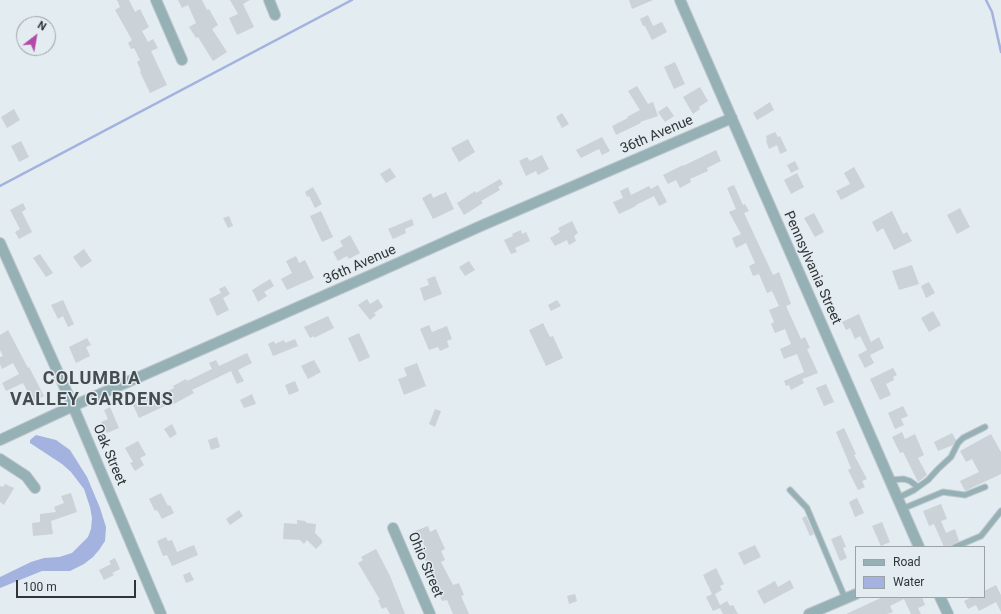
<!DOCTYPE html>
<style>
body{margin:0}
#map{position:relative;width:1001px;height:614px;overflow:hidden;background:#e3ecf1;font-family:Roboto,sans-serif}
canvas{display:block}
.legend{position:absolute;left:855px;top:546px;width:130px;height:52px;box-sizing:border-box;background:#e3ecf1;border:1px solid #9ca3a7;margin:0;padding:5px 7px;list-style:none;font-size:12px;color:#313537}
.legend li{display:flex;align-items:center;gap:8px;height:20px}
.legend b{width:20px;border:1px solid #9ca3a7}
.north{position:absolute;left:16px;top:16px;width:40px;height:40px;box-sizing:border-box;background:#e3ecf1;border:1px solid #9ca3a7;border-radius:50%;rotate:31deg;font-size:11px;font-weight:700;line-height:16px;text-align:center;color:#313537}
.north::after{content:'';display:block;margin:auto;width:14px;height:18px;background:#b549a8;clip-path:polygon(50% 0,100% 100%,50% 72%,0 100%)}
.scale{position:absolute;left:16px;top:580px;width:120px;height:18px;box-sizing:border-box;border:2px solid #313537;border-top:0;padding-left:5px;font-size:12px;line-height:14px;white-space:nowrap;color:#313537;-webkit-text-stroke:3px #e3ecf1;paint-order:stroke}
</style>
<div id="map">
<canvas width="1001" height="614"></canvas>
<ul class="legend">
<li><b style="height:5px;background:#96b1b5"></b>Road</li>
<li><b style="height:11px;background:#a3b2df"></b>Water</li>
</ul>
<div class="north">N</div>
<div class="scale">100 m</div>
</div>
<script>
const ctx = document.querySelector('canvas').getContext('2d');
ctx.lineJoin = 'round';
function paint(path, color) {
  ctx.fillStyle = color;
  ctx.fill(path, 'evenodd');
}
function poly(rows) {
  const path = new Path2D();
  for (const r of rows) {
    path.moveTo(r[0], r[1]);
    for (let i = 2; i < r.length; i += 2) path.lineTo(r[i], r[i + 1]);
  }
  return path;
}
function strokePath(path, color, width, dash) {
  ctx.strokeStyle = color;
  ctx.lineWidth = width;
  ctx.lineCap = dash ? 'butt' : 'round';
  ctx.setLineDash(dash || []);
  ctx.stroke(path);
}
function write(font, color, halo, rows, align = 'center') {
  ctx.font = font + ' Roboto,sans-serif';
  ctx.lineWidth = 3;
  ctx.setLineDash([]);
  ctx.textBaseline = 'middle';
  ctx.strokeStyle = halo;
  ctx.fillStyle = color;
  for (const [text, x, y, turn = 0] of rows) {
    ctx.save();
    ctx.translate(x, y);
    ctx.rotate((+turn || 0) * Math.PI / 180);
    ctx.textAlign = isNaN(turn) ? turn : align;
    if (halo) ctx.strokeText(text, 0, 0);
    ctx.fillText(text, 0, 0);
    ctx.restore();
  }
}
paint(poly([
 [36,435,56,440,70,450,87,477,100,508,106,527,105,541,99,550,93,557,84,564,70,571,42,571,0,588,0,577,31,562,44,558,59,557,72,553,88,537,91,529,92,518,90,507,84,489,71,472,62,464,30,443,30,440]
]), '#a3b2df');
strokePath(poly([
 [986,0,992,12,1001,52],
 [0,186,352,0]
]), '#a3b2df', 2.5);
paint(poly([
 [117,0,129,0,135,12,140,9,149,27,142,31,148,42,153,39,158,48,151,51,167,85,150,93,140,72,141,71,137,62,140,60,134,48,131,49,128,43,132,40,115,10,120,7],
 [178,0,202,0,207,10,209,9,218,25,212,29,227,52,213,61,198,37,196,38,189,27,196,23,188,5,182,8],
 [230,0,250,0,243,4,254,27,237,35,229,18,238,14],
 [629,0,653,0,632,9],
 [648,15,653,26,662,22,667,32,652,40,645,26,643,26,640,19],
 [675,62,685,84,674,89,664,67],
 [637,86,648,104,653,102,658,116,640,122,641,123,616,135,612,126,628,118,627,117,640,110,628,91],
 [700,87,708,101,699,107,700,109,693,114,683,97],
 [770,102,774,110,757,120,753,113],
 [667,106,674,116,665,122,658,112],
 [14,109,20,120,7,128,1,117],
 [562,113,569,124,562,128,556,117],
 [775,132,778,137,780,136,787,151,780,154,777,145,769,149,766,141,767,140,766,136],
 [602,137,610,151,602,155,599,149,581,158,576,150],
 [468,139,475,152,459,162,451,148],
 [21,141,29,157,19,162,11,146],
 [716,150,721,161,707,168,708,171,690,179,691,182,680,188,676,180,668,184,663,175,683,165,683,166],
 [542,155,549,169,538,175,536,171,526,176,519,161,527,157,530,161],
 [795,161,799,169,791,173,787,165],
 [854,167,865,187,841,200,836,191,850,184,844,173],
 [390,168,396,177,386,183,380,174],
 [797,173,804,187,791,194,784,180],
 [500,179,503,184,498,187,500,190,481,201,483,203,464,215,457,203,475,191,476,193],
 [658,185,667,202,659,206,654,196,636,205,636,206,619,214,613,202,623,198,620,191,628,187,631,195,649,186,651,189],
 [734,185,743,205,745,204,749,211,744,213,773,275,779,272,791,304,786,306,801,339,805,337,810,348,807,349,818,373,802,379,804,383,791,390,789,385,786,386,784,381,804,372,797,354,784,359,780,349,791,344,785,329,775,333,771,324,774,322,769,310,779,306,772,291,767,293,759,274,753,276,749,266,755,263,746,243,736,248,732,238,741,234,729,212,736,209,727,188],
 [313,187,322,204,315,208,309,196,307,197,305,192],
 [446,192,454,209,433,219,422,198,431,193,433,198],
 [23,203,26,209,22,212,32,232,19,239,15,232,20,229,10,210],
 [960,208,970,227,957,234,947,215],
 [321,211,333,237,322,242,310,216],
 [892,211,903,234,907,232,912,241,894,250,883,228,877,232,872,222],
 [814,213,824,232,815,237,804,218],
 [229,216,233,226,228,228,223,218],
 [412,219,414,225,405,229,406,233,393,239,388,229],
 [572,221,578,233,574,236,576,241,569,245,567,240,555,246,550,238,560,232,558,228],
 [521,230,522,234,526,232,530,241,515,248,517,252,511,254,504,240,513,236,512,234],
 [350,235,360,253,349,259,347,256,338,261,333,252,343,246,340,241],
 [84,249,92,261,81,268,73,257],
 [40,254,53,273,46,277,33,258],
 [296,256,299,263,305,260,314,278,287,290,281,279,292,273,286,261],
 [469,261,475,270,465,276,459,267],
 [912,265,919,284,899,290,892,271],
 [435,276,442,294,424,301,420,288,429,285,427,279],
 [270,279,274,286,264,292,267,296,258,302,252,290],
 [929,282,935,293,926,298,921,286],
 [225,286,230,294,223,298,229,310,217,316,209,299,221,293,219,289],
 [367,299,370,304,378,299,383,307,374,313,376,315,370,320,358,305],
 [63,300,74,324,68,327,63,316,58,319,51,305],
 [557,300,561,306,551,311,548,305],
 [933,311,941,325,929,332,921,318],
 [859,314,871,342,879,337,884,348,870,355,874,363,865,368,858,355,867,350,860,336,855,339,850,328,846,330,842,322],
 [328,316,334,328,314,338,314,336,310,338,304,327],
 [543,323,550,337,553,336,563,358,546,366,529,330],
 [429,325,432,332,447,326,452,339,447,341,449,347,440,351,438,347,429,350,420,329],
 [8,330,28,368,29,367,44,396,33,402,23,383,6,391,2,383,19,374,13,363,2,369,0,364,0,357,3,356,0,350,0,335],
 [359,333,370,357,359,362,348,338],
 [87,338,91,345,86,347,90,356,76,363,69,347],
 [295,339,298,346,273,356,268,344,274,341,275,344,284,340,285,343],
 [247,353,252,363,238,370,244,381,237,384,231,371,192,390,194,393,172,405,171,403,139,418,133,405,159,391,161,395,174,388,173,386,186,379,187,381,212,369,209,363,216,360,219,366],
 [314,360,321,372,308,379,301,366],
 [417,363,426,386,404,395,398,379,407,376,404,368],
 [893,368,897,375,893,377,894,380,886,384,891,395,880,400,870,379],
 [295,381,299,391,289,395,285,385],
 [826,384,834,402,824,406,816,388],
 [252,394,256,404,244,408,240,400],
 [903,406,908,416,901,419,904,425,895,429,888,413],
 [110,407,119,428,107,433,101,422,108,419,104,410],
 [435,409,441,411,435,427,429,424],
 [172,424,177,434,170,438,164,429],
 [844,428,856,454,854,455,867,479,862,481,865,487,858,490,848,470,851,468,836,432],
 [902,432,905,439,915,434,924,455,918,458,927,475,918,482,903,452,900,453,892,437],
 [952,433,956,440,953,445,938,451,934,442],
 [991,434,1001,452,1001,474,965,491,960,481,979,472,972,459,966,462,960,451],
 [217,437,220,447,211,450,208,440],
 [138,441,146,455,140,458,144,465,135,471,130,463,133,462,125,448],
 [5,484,14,488,4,505,0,502,0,486,3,487],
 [71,493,77,512,51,521,53,534,33,536,32,523,40,522,40,514,56,512,54,507,64,503,61,496],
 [161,493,168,506,170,505,174,513,162,519,157,510,155,511,149,499],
 [857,498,864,513,855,517,849,502],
 [941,504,947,519,941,521,946,533,955,529,959,541,953,544,951,547,944,547,934,524,929,526,923,511],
 [239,510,243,516,230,525,226,519],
 [806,516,814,534,810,536,802,518],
 [297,520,305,521,307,523,316,524,315,533,322,540,322,543,316,549,307,540,304,544,300,540,283,539,284,523,297,524],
 [882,522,890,542,881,546,872,526],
 [428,526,430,532,436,529,445,549,441,551,445,560,441,562,453,585,459,583,464,595,461,596,469,614,453,614,447,600,442,601,428,570,430,569,421,552,426,549,421,538,419,539,415,531],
 [841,535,846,547,843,548,847,558,840,561,831,539],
 [166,537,168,541,172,540,177,552,194,545,198,555,172,566,167,555,163,556,157,541],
 [755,545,761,557,744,565,738,553],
 [376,549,390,576,405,614,390,614,386,607,382,609,378,600,380,600,358,563,363,560,361,557],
 [115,558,120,569,112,573,114,575,104,580,99,570,111,564,109,561],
 [716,568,724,584,720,586,722,590,715,594,720,605,727,601,730,606,733,605,738,614,723,614,720,608,713,611,706,597,712,594,703,575],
 [190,572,194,580,186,583,183,575],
 [790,580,794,588,764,604,757,591,775,581,778,587],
 [996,585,1001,595,1001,612,996,602,979,611,976,605,968,609,964,601,972,597,984,597,984,591],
 [575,594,577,601,569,604,567,596],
 [883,597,922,597,925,605,918,608,921,614,911,614,904,599,890,606,893,612,887,614,846,614]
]), '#cbd2d8');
const service = poly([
 [889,480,904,479,910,481,918,487],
 [790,490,807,508,845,598],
 [898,498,914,490,928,480,938,469,951,457,958,443,963,438,985,427],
 [902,509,943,492,965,495,985,487],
 [955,547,981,536,1001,511]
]);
const minor = poly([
 [156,0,182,60],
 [269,0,275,15],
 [680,0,919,547],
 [0,243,73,406,161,614],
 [0,440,73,406,378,272,483,225,732,118],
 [0,459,26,476,35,488],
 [393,528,430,614],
 [940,597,948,614],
 [809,614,856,594]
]);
strokePath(service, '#bfc7cc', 7);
strokePath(minor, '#bfc7cc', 12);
strokePath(service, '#96b1b5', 5);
strokePath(minor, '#96b1b5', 10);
write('14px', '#313537', '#e3ecf1', [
 ["36th Avenue",657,135,-23],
 ["36th Avenue",360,265,-24],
 ["Pennsylvania Street",812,268,66],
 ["Oak Street",109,455,67],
 ["Ohio Street",425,565,67]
]);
ctx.letterSpacing = '1px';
write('bold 18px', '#454d51', '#e3ecf1', [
 ["COLUMBIA",92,379],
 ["VALLEY GARDENS",92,400]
]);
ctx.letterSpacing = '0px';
</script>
